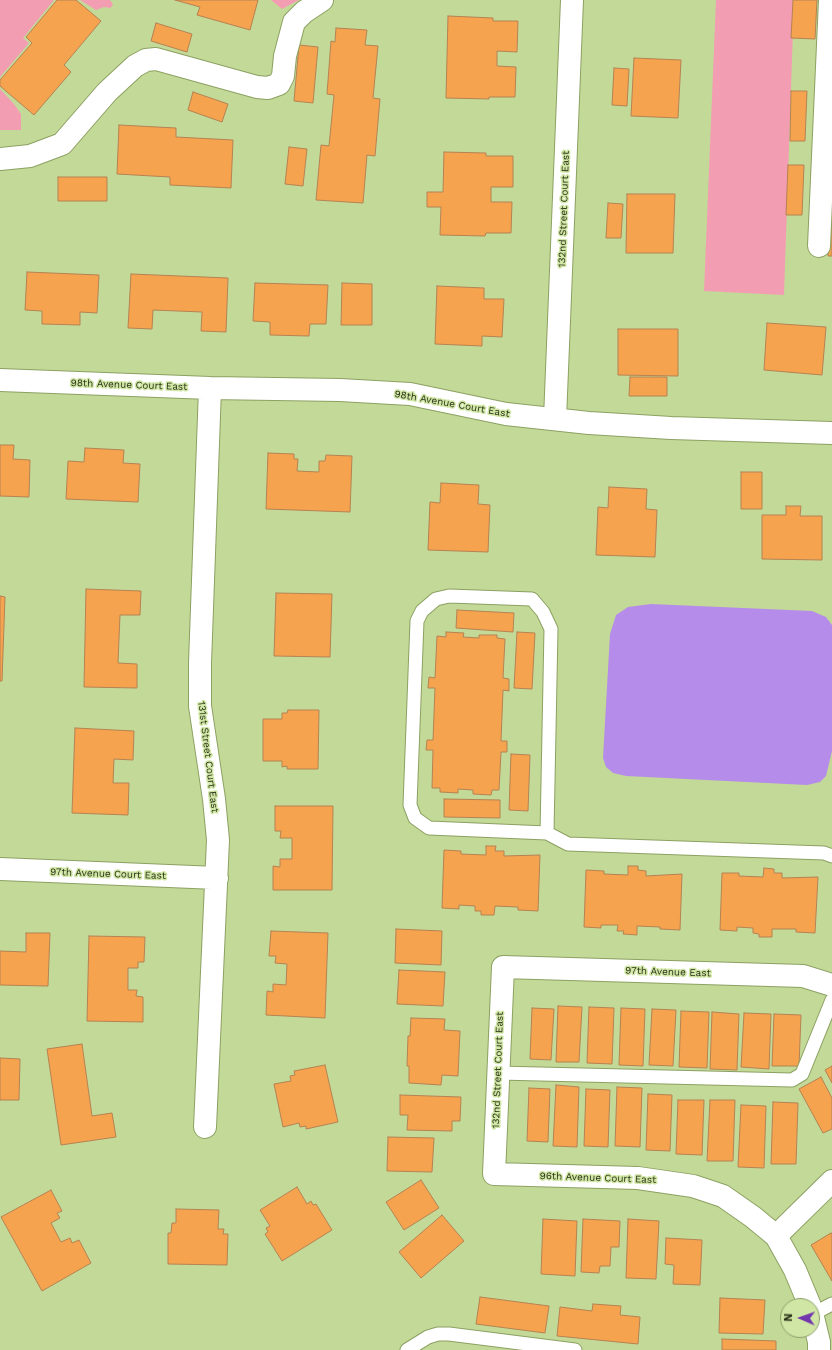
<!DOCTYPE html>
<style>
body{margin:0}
#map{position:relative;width:832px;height:1350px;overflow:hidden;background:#c3d998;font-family:"Work Sans",sans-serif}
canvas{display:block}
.north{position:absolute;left:780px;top:1298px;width:40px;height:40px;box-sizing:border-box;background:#d0e6a4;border:1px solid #8d9e6c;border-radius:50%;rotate:272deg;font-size:11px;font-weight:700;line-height:16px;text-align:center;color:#293117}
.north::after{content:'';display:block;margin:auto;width:14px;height:18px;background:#7337ad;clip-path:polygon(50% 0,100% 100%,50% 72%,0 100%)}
</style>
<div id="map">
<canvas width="832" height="1350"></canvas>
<div class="north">N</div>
</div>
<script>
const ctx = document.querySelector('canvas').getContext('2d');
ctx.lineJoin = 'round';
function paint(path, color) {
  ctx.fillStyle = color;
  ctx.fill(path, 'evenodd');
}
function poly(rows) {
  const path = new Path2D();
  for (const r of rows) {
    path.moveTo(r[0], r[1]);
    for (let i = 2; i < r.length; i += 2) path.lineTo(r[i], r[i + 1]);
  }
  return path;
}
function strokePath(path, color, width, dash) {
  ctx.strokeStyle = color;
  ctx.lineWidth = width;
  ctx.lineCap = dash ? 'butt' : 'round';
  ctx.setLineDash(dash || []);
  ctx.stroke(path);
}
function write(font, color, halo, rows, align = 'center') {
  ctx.font = font + ' "Work Sans",sans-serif';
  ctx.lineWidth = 3;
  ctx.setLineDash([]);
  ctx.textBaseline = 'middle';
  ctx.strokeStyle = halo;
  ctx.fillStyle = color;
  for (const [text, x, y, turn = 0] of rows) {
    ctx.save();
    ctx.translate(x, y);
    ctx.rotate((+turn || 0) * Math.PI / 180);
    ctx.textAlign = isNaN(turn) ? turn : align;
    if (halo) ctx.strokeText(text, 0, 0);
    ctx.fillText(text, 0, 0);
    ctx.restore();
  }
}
paint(poly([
 [0,0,54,0,23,38,29,43,0,77],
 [80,0,110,0,113,5,110,8,104,7,96,10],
 [271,0,299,0,282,9],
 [716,0,794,0,784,295,704,291],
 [0,89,14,104,21,114,21,130,0,130]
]), '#f39db2');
paint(poly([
 [651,604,812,611,826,617,832,625,832,751,826,776,820,782,807,785,626,776,613,773,606,767,603,758,610,634,616,615,628,607]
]), '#b68cea');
const building = poly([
 [57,0,76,0,101,21,64,65,71,72,34,115,0,86,0,80,32,43,26,37,57,0],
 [175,0,258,0,250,30,197,15,200,7,175,0],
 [793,0,817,0,815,39,791,38,793,0],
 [448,16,493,18,493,21,518,21,517,52,497,51,497,66,516,67,515,97,489,97,489,99,446,98,448,16],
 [156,23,192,34,187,52,151,41,156,23],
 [336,28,367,30,365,45,378,46,373,98,380,99,375,156,367,155,363,203,316,200,321,145,329,146,334,95,327,94,331,41,335,42,336,28],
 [299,45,318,47,313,103,294,101,299,45],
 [634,58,681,60,678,118,631,116,634,58],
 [614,68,629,69,627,106,612,105,614,68],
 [791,91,807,91,805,141,790,141,791,91],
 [193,92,228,104,222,122,188,110,193,92],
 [119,125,176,128,176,137,233,140,231,188,170,185,170,177,117,174,119,125],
 [289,147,307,149,303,186,285,184,289,147],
 [444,152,486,153,486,156,513,156,513,187,491,187,491,202,512,202,511,233,486,233,485,236,440,235,441,207,427,207,427,192,443,192,444,152],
 [788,165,804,165,802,215,786,215,788,165],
 [58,177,107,177,107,201,58,201,58,177],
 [829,187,832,187,832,256,828,256,829,187],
 [627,194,675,194,673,253,626,253,627,194],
 [608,203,623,204,621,238,606,238,608,203],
 [27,272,99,275,97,313,80,312,80,325,42,324,42,311,25,310,27,272],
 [131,274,228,278,226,332,201,331,202,312,153,310,152,329,128,328,131,274],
 [255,283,328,285,326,324,310,324,309,336,270,335,270,322,253,321,255,283],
 [342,283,372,284,372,325,341,325,342,283],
 [437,286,484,288,484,299,504,299,502,337,482,336,482,346,435,344,437,286],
 [767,323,826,327,822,375,764,370,767,323],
 [618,329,678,329,678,376,618,375,618,329],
 [630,377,667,377,667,396,629,396,630,377],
 [0,445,14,445,13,459,30,460,29,497,0,496,0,445],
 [85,448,124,450,123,463,140,464,138,502,66,499,68,461,84,462,85,448],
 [268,453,294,454,294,459,298,459,297,471,319,472,319,461,325,461,326,455,352,456,350,512,266,509,268,453],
 [741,472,762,472,762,509,741,509,741,472],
 [441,483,479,485,478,504,490,505,488,552,428,550,430,502,440,503,441,483],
 [609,487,647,489,646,509,657,510,655,557,596,555,598,507,608,508,609,487],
 [786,506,801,506,800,516,822,516,822,560,762,559,762,515,786,515,786,506],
 [86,589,141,591,140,615,120,615,118,663,137,664,137,688,84,687,86,589],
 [276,593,332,594,330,657,274,656,276,593],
 [0,596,5,597,2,681,0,681,0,596],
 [457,610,514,613,513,632,456,628,457,610],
 [446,632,464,633,463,637,479,638,479,635,497,635,497,638,505,639,503,678,509,679,509,691,503,690,501,741,507,741,507,752,501,752,499,790,492,790,491,795,473,794,473,790,458,789,458,793,440,792,440,788,432,788,433,750,426,750,427,740,433,740,435,688,428,688,429,677,435,678,437,636,446,637,446,632],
 [517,632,535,633,532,689,514,688,517,632],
 [288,710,319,710,318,769,287,769,287,766,282,767,282,761,263,761,263,719,282,719,282,713,287,713,288,710],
 [75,728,134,731,133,760,114,759,113,783,129,783,128,815,72,813,75,728],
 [511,754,530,755,528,811,509,810,511,754],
 [444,799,500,800,500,818,444,817,444,799],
 [275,806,333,806,332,890,273,890,273,866,280,867,280,859,292,859,292,838,280,838,281,831,275,831,275,806],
 [486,846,496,846,495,851,504,851,504,856,540,855,538,911,518,910,518,907,495,906,494,915,481,915,481,911,475,911,475,906,459,905,459,909,442,908,444,850,461,851,461,854,486,855,486,846],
 [628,866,638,866,638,870,646,871,646,876,682,874,680,930,660,929,660,927,637,926,637,935,623,934,624,931,617,931,618,925,601,925,601,928,584,927,586,870,604,871,604,874,628,875,628,866],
 [764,868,774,869,774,873,782,873,782,878,818,877,815,933,796,932,796,929,772,929,772,937,759,937,759,934,753,933,753,928,737,927,737,931,720,930,722,873,739,873,739,876,763,877,764,868],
 [396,929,442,931,441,965,395,963,396,929],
 [271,931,328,933,325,1018,266,1015,267,991,273,992,273,984,286,985,287,964,275,963,276,956,269,956,271,931],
 [26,933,50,933,48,986,0,985,0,951,26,952,26,933],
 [89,936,145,937,144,962,138,962,138,968,128,968,128,990,137,990,136,996,143,997,143,1022,87,1021,89,936],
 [399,970,445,972,443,1006,397,1004,399,970],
 [558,1006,582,1007,579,1062,556,1062,558,1006],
 [589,1007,614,1008,612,1064,587,1063,589,1007],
 [532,1008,554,1009,551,1060,530,1059,532,1008],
 [621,1008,645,1009,643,1066,619,1065,621,1008],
 [652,1009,676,1010,673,1066,649,1065,652,1009],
 [681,1011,709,1012,707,1068,679,1067,681,1011],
 [712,1012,739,1014,737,1070,710,1069,712,1012],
 [744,1013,771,1014,769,1069,741,1067,744,1013],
 [774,1014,801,1015,799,1066,772,1066,774,1014],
 [411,1018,445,1019,444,1030,460,1031,458,1076,442,1075,441,1085,409,1083,409,1066,407,1066,408,1036,410,1036,411,1018],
 [82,1044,92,1116,112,1113,116,1137,61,1145,47,1049,82,1044],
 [0,1058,20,1059,19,1100,0,1100,0,1058],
 [325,1065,338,1122,306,1129,306,1126,300,1127,299,1123,283,1127,274,1084,291,1081,290,1076,295,1075,294,1071,325,1065],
 [832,1066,832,1083,825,1070,832,1066],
 [821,1077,832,1098,832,1129,823,1133,799,1089,821,1077],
 [556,1085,579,1087,577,1147,553,1146,556,1085],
 [617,1087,642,1088,640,1147,615,1146,617,1087],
 [529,1088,550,1089,548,1142,527,1141,529,1088],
 [586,1089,610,1090,608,1147,584,1146,586,1089],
 [648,1094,672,1095,670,1151,646,1150,648,1094],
 [400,1095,461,1097,460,1121,452,1121,452,1131,407,1130,408,1115,400,1115,400,1095],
 [678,1100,704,1100,702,1155,676,1154,678,1100],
 [710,1100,735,1100,733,1161,707,1161,710,1100],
 [773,1102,798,1103,796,1164,771,1164,773,1102],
 [741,1105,766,1106,764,1168,738,1167,741,1105],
 [388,1137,434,1138,432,1172,387,1171,388,1137],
 [421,1180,439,1208,404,1230,386,1202,421,1180],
 [297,1187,307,1204,311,1201,313,1205,316,1204,332,1230,282,1261,265,1234,268,1232,266,1228,270,1226,260,1210,297,1187],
 [51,1190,62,1211,57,1213,60,1218,51,1223,61,1242,70,1238,72,1243,79,1240,91,1263,42,1291,1,1217,51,1190],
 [176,1209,219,1210,218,1229,224,1229,223,1234,228,1234,227,1265,168,1264,168,1233,171,1233,172,1223,176,1223,176,1209],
 [442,1215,464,1241,421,1278,399,1252,442,1215],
 [543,1219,577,1221,575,1276,541,1274,543,1219],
 [583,1219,620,1221,619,1247,611,1247,610,1266,600,1266,599,1273,581,1272,583,1219],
 [628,1219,659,1221,656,1279,626,1278,628,1219],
 [831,1233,832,1234,832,1281,811,1245,831,1233],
 [666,1238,702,1240,700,1285,673,1284,674,1265,665,1264,666,1238],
 [480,1297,549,1306,545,1333,476,1324,480,1297],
 [720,1298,765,1300,763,1334,719,1333,720,1298],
 [593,1304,621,1306,620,1315,640,1317,638,1344,557,1336,560,1307,592,1311,593,1304],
 [722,1339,776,1341,776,1350,722,1350,722,1339]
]);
paint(building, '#f5a34f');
strokePath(building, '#b58252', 1);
const lane = poly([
 [547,833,551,629,543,612,532,599,449,596,436,599,422,611,417,621,410,805,415,818,429,828,547,833,568,844,824,853,832,856],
 [498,1073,792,1080,802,1074,832,1000],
 [813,1314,832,1304],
 [407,1350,428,1337,438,1334,449,1334,575,1350]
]);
const street = poly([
 [0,159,30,156,62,144,107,92,135,66,146,60,156,59,257,87,268,88,279,84,283,76,285,56,294,22,304,12,322,0],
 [819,246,830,0],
 [0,380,210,388,340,390,410,394,506,414,589,423,671,428,832,433],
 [555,419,572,0],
 [0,869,217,878],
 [832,985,803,976,503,967,494,1174,638,1178,693,1186,723,1196,753,1217,776,1236,832,1181],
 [205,1127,218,840,214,799,200,706,200,663,210,388],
 [776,1236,795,1270,810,1306],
 [812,1313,819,1342,819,1350]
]);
strokePath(lane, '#8ca162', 15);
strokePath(street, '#8ca162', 24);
strokePath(lane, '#fff', 13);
strokePath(street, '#fff', 22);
write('10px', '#293117', '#d0e6a4', [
 ["132nd Street Court East",564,209,-88],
 ["98th Avenue Court East",129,385,2],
 ["98th Avenue Court East",452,404,10],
 ["131st Street Court East",208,757,83],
 ["97th Avenue Court East",108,874,2],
 ["97th Avenue East",668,972,2],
 ["132nd Street Court East",498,1070,-88],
 ["96th Avenue Court East",598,1178,2]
]);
</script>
